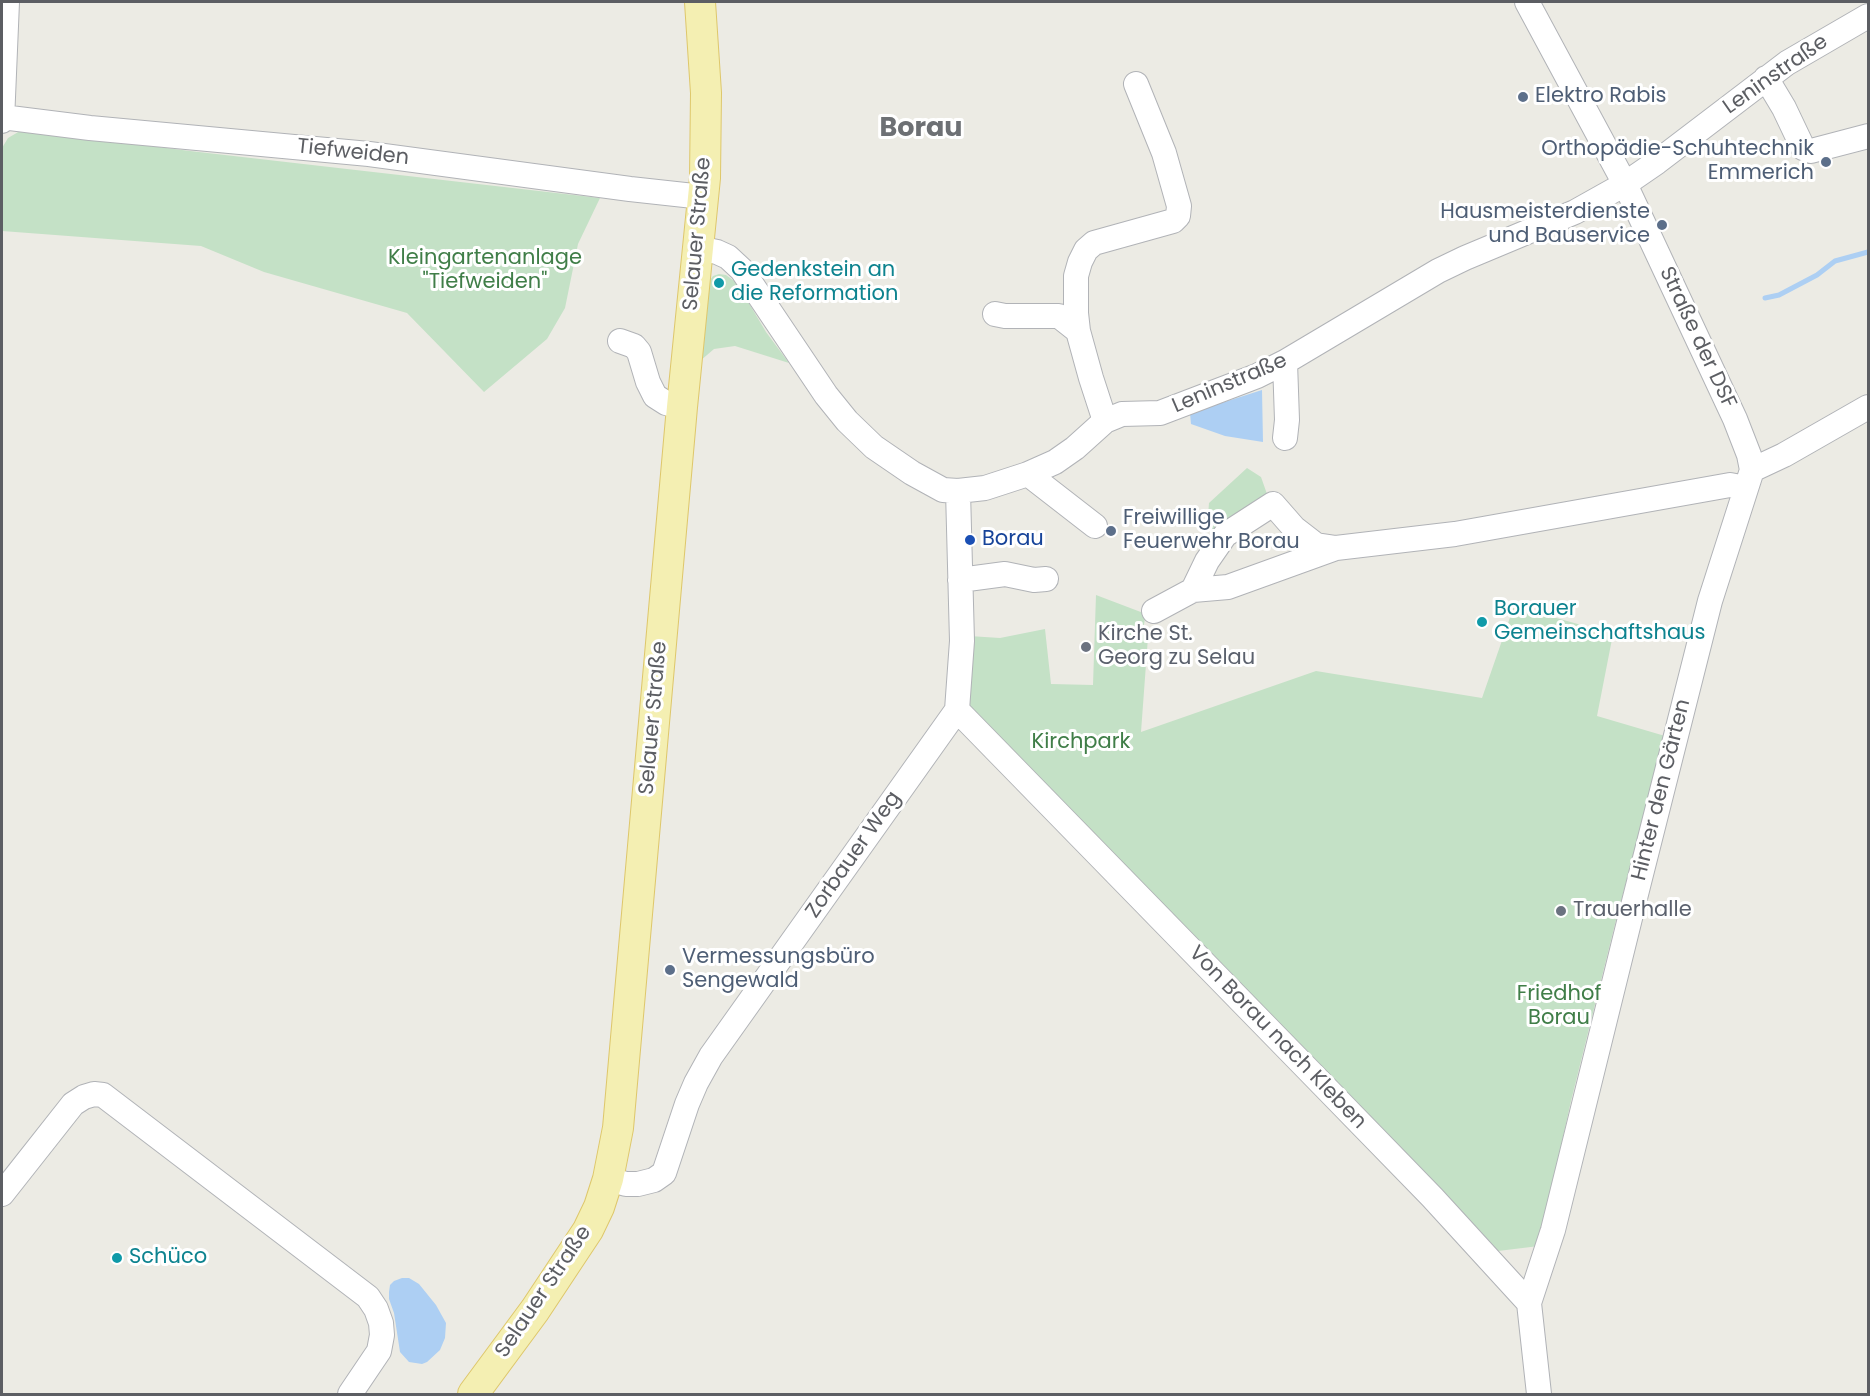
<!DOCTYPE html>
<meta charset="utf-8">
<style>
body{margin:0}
#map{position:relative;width:1870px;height:1396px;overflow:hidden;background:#ecebe4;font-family:Poppins,sans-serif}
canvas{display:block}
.frame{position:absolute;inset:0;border:3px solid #5c5e63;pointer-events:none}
</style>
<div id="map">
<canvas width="1870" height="1396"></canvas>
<div class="frame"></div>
</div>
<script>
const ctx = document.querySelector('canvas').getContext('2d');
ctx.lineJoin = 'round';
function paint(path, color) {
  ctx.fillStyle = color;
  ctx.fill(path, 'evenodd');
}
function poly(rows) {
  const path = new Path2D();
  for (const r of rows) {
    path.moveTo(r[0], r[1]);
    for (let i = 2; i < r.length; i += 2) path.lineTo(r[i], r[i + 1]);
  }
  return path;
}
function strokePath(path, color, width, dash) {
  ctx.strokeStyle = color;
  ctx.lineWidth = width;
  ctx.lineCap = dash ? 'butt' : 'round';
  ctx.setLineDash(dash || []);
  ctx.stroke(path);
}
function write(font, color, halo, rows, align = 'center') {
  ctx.font = font + ' Poppins,sans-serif';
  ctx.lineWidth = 6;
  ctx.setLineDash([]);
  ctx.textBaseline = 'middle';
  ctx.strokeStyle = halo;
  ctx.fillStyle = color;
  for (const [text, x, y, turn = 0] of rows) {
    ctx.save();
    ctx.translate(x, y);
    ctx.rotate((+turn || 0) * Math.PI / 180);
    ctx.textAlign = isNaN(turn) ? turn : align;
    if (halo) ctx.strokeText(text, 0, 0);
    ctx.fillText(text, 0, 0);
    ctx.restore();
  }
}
paint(poly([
 [25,130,190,151,600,198,578,244,565,308,547,339,484,392,407,313,264,272,201,246,2,231,2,148,8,138,20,131],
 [719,274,726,275,737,283,766,332,789,363,735,346,714,349,700,361,708,283,713,276],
 [1247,468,1261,477,1267,494,1224,529,1207,529,1209,503],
 [1096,595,1146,614,1142,634,1148,637,1141,732,1316,671,1482,698,1514,606,1613,634,1597,716,1665,736,1617,916,1571,1101,1539,1246,1498,1251,1129,880,968,704,969,636,1000,638,1045,629,1051,684,1093,685]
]), '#c4e1c6');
paint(poly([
 [1262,390,1263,442,1225,436,1191,424,1190,413],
 [402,1278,409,1278,419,1284,436,1305,446,1323,445,1338,440,1350,427,1362,422,1364,409,1362,400,1352,394,1313,389,1299,389,1292,390,1285,394,1281]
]), '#adcff3');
strokePath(poly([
 [1765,298,1779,295,1817,275,1835,261,1868,252]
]), '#adcff3', 5);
const minor = poly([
 [1527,2,1625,184,1735,419,1749,455,1752,470,1710,601,1634,902,1553,1230,1529,1303],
 [1766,78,1784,108,1803,148,1811,151,1868,136],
 [2,117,90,128,369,154,630,189,703,197],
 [2,121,7,2],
 [698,248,717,252,728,257,742,270,826,395,847,421,874,447,912,473,943,490,958,491,985,488,1028,474,1055,462,1075,448,1105,421,1122,414,1160,413,1257,376,1285,362,1438,271,1465,258,1575,212,1625,184,1657,162,1787,63,1868,16],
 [995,314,1005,316,1059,316,1078,331,1091,378,1105,421],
 [1078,331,1076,313,1076,276,1080,262,1086,250,1094,243,1173,221,1178,216,1179,206,1164,153,1136,84],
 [620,341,634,346,639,352,648,382,655,396,666,403,682,407],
 [1285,438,1287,420,1285,362],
 [1752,470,1784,455,1868,407],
 [1028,474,1095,526],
 [960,580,1005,574,1034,580,1046,579],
 [1193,590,1207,561,1225,535,1273,504,1294,528,1316,545,1336,548],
 [1154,611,1193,590,1228,587,1336,548,1455,534,1730,485,1746,488],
 [957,710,1323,1085,1432,1197,1529,1303,1539,1394],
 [608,1179,626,1184,638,1184,654,1180,664,1173,687,1104,696,1083,711,1056,957,710,962,641,958,491],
 [2,1194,73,1104,84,1097,94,1094,103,1095,368,1297,376,1309,381,1323,382,1335,379,1351,350,1394]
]);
const major = poly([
 [473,1394,535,1310,588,1230,599,1207,608,1179,618,1128,682,407,705,178,706,93,700,2]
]);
strokePath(minor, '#b1b3b7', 26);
strokePath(major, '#dec76b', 32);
strokePath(minor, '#fff', 24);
strokePath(major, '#f4efb2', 30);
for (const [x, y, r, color] of [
 [1523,97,6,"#5c6f8a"],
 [1826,162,6,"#5c6f8a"],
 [1662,225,6,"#5c6f8a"],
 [719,283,6,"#0f9aa8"],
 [1111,531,6,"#5c6f8a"],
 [970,540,6,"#1a4fb4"],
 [1482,622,6,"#0f9aa8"],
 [1086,647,6,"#6b7280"],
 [1561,911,6,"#6b7280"],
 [670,970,6,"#5c6f8a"],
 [117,1258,6,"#0f9aa8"]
]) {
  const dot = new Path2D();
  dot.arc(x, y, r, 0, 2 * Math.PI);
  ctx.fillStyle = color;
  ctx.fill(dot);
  strokePath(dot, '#fff', 2);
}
write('21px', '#5c5e63', '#fff', [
 ["Leninstraße",1776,75,-35],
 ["Tiefweiden",353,153,6],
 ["Selauer Straße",698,234,-85],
 ["Straße der DSF",1697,338,65],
 ["Leninstraße",1230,384,-23],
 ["Selauer Straße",654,718,-85],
 ["Hinter den Gärten",1662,790,-76],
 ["Zorbauer Weg",854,855,-55],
 ["Von Borau nach Kleben",1277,1038,46],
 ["Selauer Straße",544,1292,-56]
]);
write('21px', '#4e5e75', '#fff', [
 ["Elektro Rabis",1535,97],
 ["Orthopädie-Schuhtechnik",1814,150,"right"],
 ["Emmerich",1814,174,"right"],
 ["Hausmeisterdienste",1650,213,"right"],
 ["und Bauservice",1650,237,"right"],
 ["Freiwillige",1123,519],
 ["Feuerwehr Borau",1123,543],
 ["Vermessungsbüro",682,958],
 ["Sengewald",682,982]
], 'left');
write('21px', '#407e48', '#fff', [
 ["Kleingartenanlage",485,259],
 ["\"Tiefweiden\"",485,283],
 ["Kirchpark",1081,743],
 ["Friedhof",1559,995],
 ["Borau",1559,1019]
]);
write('21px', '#0d838f', '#fff', [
 ["Gedenkstein an",731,271],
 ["die Reformation",731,295],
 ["Borauer",1494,610],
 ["Gemeinschaftshaus",1494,634],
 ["Schüco",129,1258]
], 'left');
write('21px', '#164399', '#fff', [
 ["Borau",982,540]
], 'left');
write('21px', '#5b616d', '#fff', [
 ["Kirche St.",1098,635],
 ["Georg zu Selau",1098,659],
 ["Trauerhalle",1573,911]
], 'left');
write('bold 27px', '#6d7074', '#fff', [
 ["Borau",921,129]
]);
</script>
